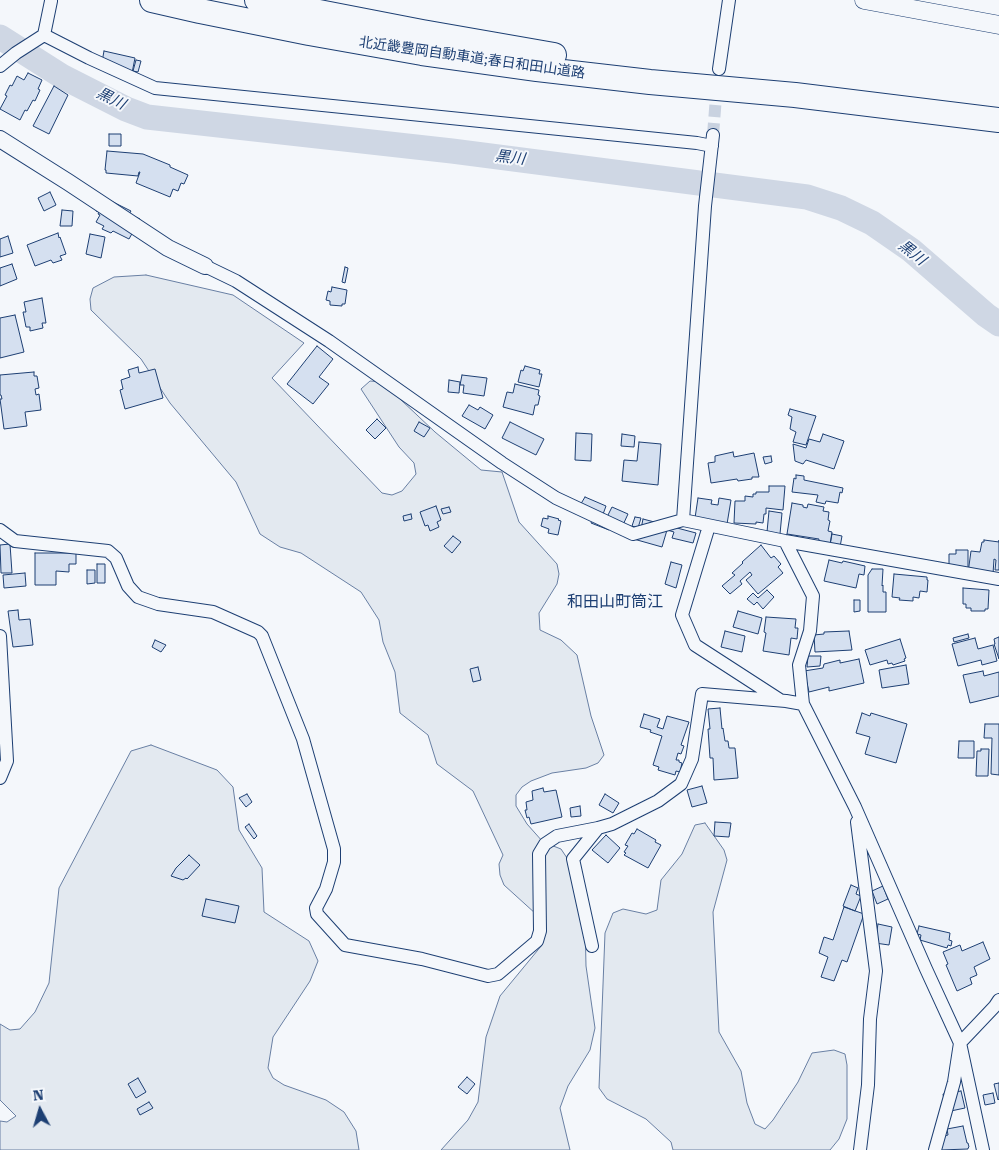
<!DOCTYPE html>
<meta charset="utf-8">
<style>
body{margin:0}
#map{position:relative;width:999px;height:1150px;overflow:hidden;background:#f4f7fb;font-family:"Roboto Serif",serif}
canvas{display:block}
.north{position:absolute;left:15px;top:1085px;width:50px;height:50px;-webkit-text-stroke:4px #f4f7fb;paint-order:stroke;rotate:354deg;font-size:14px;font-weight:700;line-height:20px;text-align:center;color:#1d3f73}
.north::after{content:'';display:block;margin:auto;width:18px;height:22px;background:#1d3f73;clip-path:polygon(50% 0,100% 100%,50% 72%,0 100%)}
</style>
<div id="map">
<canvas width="999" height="1150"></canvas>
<div class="north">N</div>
</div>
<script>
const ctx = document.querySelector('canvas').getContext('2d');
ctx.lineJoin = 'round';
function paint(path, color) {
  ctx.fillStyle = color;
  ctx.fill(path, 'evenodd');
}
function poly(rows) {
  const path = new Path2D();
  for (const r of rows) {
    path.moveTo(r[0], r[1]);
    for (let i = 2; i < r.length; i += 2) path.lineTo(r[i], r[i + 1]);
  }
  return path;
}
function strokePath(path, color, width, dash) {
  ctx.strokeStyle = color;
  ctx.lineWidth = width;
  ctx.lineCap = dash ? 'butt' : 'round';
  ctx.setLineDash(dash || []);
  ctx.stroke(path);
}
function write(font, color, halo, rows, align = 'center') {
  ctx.font = font + ' "Roboto Serif","Noto Sans JP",serif';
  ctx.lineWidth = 4;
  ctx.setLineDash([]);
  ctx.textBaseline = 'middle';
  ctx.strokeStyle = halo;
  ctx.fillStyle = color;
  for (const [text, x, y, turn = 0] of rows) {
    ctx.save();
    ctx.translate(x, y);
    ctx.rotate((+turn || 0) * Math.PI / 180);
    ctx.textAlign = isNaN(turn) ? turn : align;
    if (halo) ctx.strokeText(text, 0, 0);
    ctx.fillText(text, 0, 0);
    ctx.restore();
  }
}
const green = poly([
 [146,275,233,295,304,343,272,378,382,493,392,495,402,491,416,474,414,463,399,447,361,389,370,381,382,382,435,432,481,470,502,472,519,522,557,564,559,574,557,584,539,613,540,630,561,640,577,655,591,716,604,755,598,763,586,768,552,773,531,781,522,787,516,795,516,806,527,824,543,842,561,849,567,858,585,921,586,966,595,1028,590,1050,568,1086,560,1108,570,1150,441,1150,468,1120,478,1102,486,1037,500,996,542,945,541,923,536,914,504,885,500,875,499,864,503,855,473,791,437,764,428,735,400,713,395,672,383,642,379,620,361,592,301,553,280,547,260,534,236,482,170,403,141,359,91,310,90,299,93,288,114,277,146,275],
 [151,745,217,770,233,787,239,830,262,868,264,912,309,941,318,961,310,981,273,1037,268,1068,273,1078,284,1085,326,1100,344,1112,356,1131,359,1150,0,1150,0,1121,7,1122,16,1116,0,1100,0,1024,10,1030,20,1029,35,1012,49,983,59,888,131,751,151,745],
 [705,823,724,850,727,860,713,912,719,1032,741,1071,747,1103,755,1124,765,1129,773,1120,798,1082,812,1053,834,1050,845,1054,847,1065,847,1119,839,1139,830,1150,673,1150,671,1142,646,1119,607,1099,599,1088,605,933,613,913,623,909,646,914,657,910,661,880,682,854,695,825,705,823]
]);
paint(green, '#e3e9f0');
strokePath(green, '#687fa3', 1);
strokePath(poly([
 [0,37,63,77,126,109,147,117,452,151,807,197,841,208,872,223,911,250,986,315,999,324]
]), '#cfd7e4', 25);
const building = poly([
 [104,51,135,58,132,73,102,62,104,51],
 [136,60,141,61,138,72,133,71,136,60],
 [28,73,42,80,38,89,40,90,35,101,33,100,27,111,25,110,20,120,0,109,7,96,5,95,10,85,12,86,17,76,24,80,28,73],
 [54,86,68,95,49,134,33,126,54,86],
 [109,134,121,134,121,146,109,146,109,134],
 [107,151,143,154,170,165,170,167,188,175,184,184,181,183,178,191,173,189,170,197,136,183,140,172,139,172,138,176,106,173,106,170,105,170,107,151],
 [50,192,56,205,44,211,38,198,50,192],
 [105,198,131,211,129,214,140,219,129,239,113,231,111,233,102,229,104,226,96,222,100,215,98,214,99,212,96,211,102,199,105,198],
 [62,210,73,211,72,226,60,226,62,210],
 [58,233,59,238,60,237,66,254,60,256,62,260,53,263,51,260,35,266,27,245,58,233],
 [90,234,105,237,101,258,86,254,90,234],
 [8,236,13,253,0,257,0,239,8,236],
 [12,264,17,279,0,286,0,268,12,264],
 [345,267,348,268,345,283,342,282,345,267],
 [332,287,347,290,345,304,342,304,342,306,330,305,330,301,326,300,328,291,331,292,332,287],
 [42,298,46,323,42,323,43,328,30,331,30,327,26,327,23,312,26,312,24,302,42,298],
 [15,315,24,352,0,358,0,318,15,315],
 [317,346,333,359,319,377,329,384,313,404,287,384,317,346],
 [525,366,540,370,539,374,542,374,539,387,518,382,521,370,523,371,525,366],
 [138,367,139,373,155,369,163,398,125,409,120,390,123,389,121,380,130,377,128,370,138,367],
 [34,372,34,376,37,376,39,388,35,389,36,395,39,394,41,410,25,412,27,426,4,429,0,399,2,399,1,395,0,395,0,375,34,372],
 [462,375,487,378,484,396,463,393,464,385,460,385,462,375],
 [449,380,460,382,459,393,448,392,449,380],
 [515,384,539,390,538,395,540,396,538,405,535,405,533,415,503,407,507,392,513,393,515,384],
 [469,405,478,410,480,407,493,415,485,429,462,416,469,405],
 [790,409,816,416,806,445,793,442,796,432,790,429,792,417,788,415,790,409],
 [377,419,386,428,375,439,366,430,377,419],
 [419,422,430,428,424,437,414,431,419,422],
 [510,422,544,439,536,455,502,438,510,422],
 [576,433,592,434,591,461,575,460,576,433],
 [622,434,635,436,634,447,621,446,622,434],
 [823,434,844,441,834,469,806,460,803,464,795,461,793,444,806,448,809,439,820,442,823,434],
 [639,442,661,444,658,485,622,481,624,460,637,461,639,442],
 [733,452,734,457,754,453,759,477,752,477,752,479,738,481,737,479,711,483,708,463,715,462,715,456,733,452],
 [771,456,772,462,765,464,763,457,771,456],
 [796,475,804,476,804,480,843,488,842,493,840,492,838,503,826,501,825,504,816,502,818,495,792,492,794,478,796,479,796,475],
 [769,486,785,486,783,510,766,508,766,514,764,514,763,523,756,522,756,524,734,523,735,501,745,501,745,496,753,497,753,494,756,494,756,492,769,492,769,486],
 [585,497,606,506,602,517,606,519,612,507,628,514,622,527,610,528,609,530,591,523,593,518,579,507,585,497],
 [698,498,712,500,711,504,718,505,719,498,731,500,727,524,695,518,698,498],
 [792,503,803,505,803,507,807,508,808,504,824,507,823,511,829,512,828,520,830,521,828,531,832,532,830,545,818,543,819,539,787,534,792,503],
 [436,506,441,520,437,522,439,527,430,531,428,525,425,526,420,512,436,506],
 [449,507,451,512,443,514,441,509,449,507],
 [769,511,782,513,780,534,767,532,769,511],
 [411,514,412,519,404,521,403,516,411,514],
 [548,516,559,519,558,520,561,521,558,535,548,533,549,529,541,526,543,518,548,519,548,516],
 [635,517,641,518,638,528,632,526,635,517],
 [643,519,696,533,693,543,672,538,674,532,667,530,662,547,623,536,626,525,641,529,643,519],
 [832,534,842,536,840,547,830,545,832,534],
 [453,536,461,542,452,553,444,546,453,536],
 [984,540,999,542,999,540,999,570,995,570,996,560,994,559,993,574,968,573,971,551,980,552,982,542,984,542,984,540],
 [10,544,12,573,1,573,0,545,10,544],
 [761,545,771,558,774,556,781,564,778,567,783,573,758,594,746,580,752,575,750,572,740,581,742,584,730,594,722,586,735,575,732,573,743,563,742,562,761,545],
 [956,550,968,550,968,568,949,568,949,554,956,554,956,550],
 [35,553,76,553,76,564,69,564,69,572,56,571,56,585,35,585,35,553],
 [829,560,842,563,843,561,865,566,864,575,859,574,856,588,824,581,829,560],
 [671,562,682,565,676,588,665,584,671,562],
 [97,564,105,564,105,583,97,583,97,564],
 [872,569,883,569,882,586,883,585,883,592,886,592,886,612,868,612,868,575,872,569],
 [87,570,95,570,95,583,87,584,87,570],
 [25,573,26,586,4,588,3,575,25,573],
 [894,574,927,577,927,580,928,580,927,592,920,591,919,598,913,597,913,601,899,600,900,598,892,597,894,574],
 [963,588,989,590,988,609,985,609,985,611,971,611,971,608,966,608,966,604,963,604,963,588],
 [767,590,774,597,763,609,757,602,754,605,747,599,753,593,758,598,767,590],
 [854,600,860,600,860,611,854,612,854,600],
 [18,610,19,620,30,619,33,645,13,647,8,611,18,610],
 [738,611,762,618,758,634,733,627,738,611],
 [766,617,796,619,795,628,798,628,797,639,791,638,789,655,763,651,766,633,764,632,766,617],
 [725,631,745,636,742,652,721,647,725,631],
 [849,631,852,650,815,652,814,635,824,634,824,632,849,631],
 [968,634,969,638,954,642,953,638,968,634],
 [999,637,999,659,994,644,995,644,994,639,999,637],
 [975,638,978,649,993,645,997,661,982,665,981,660,958,666,952,644,975,638],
 [900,639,906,658,904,659,905,661,893,665,892,663,888,664,887,660,870,665,865,650,900,639],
 [155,640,166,645,161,652,152,647,155,640],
 [808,656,821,656,820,666,807,667,808,656],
 [859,659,864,683,829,691,829,687,809,692,804,671,823,668,824,664,840,660,840,663,859,659],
 [906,665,909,684,882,688,879,670,906,665],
 [478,667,481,680,473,682,470,669,478,667],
 [983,671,984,676,999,672,999,696,970,703,963,675,983,671],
 [720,708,722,729,723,728,725,741,728,741,729,748,735,748,738,778,714,780,713,758,710,758,708,729,710,729,708,709,720,708],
 [862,713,870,716,871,713,907,724,896,763,865,754,870,737,856,733,862,713],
 [644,714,660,719,657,727,663,729,667,716,689,722,681,745,684,746,681,754,678,753,676,760,679,760,679,762,682,763,680,772,676,771,675,775,658,770,659,767,653,765,662,736,650,732,651,730,640,727,644,714],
 [985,724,999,724,999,775,991,774,992,738,984,738,985,724],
 [959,741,974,741,974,758,958,758,959,741],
 [981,749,989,749,988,776,976,776,977,751,981,751,981,749],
 [702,786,707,803,692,807,687,790,702,786],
 [543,788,544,792,556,790,562,817,531,824,529,817,527,818,525,810,527,810,526,802,533,800,532,791,543,788],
 [247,794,252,802,246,807,239,798,247,794],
 [605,794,619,803,613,813,599,805,605,794],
 [580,806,581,816,571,817,570,808,580,806],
 [715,822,731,823,729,837,714,836,715,822],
 [249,824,257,836,254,839,245,827,249,824],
 [637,829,656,840,655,842,661,845,648,868,624,855,626,853,624,852,628,846,625,845,632,833,634,834,637,829],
 [606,835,620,848,608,863,592,850,606,835],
 [189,855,200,865,187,879,186,878,183,880,171,876,176,868,189,855],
 [851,885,858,888,856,894,861,896,855,911,843,906,851,885],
 [883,886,888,899,877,904,872,891,883,886],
 [206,899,239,906,235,923,202,916,206,899],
 [844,907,864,914,847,962,842,960,834,981,821,977,828,957,819,953,824,937,833,940,844,907],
 [878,924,892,927,889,945,875,943,878,924],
 [919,926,950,933,949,940,952,941,951,946,948,945,947,948,920,940,921,935,917,934,919,926],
 [983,942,990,959,974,967,977,975,970,978,972,984,957,991,946,965,948,964,943,952,960,945,962,951,983,942],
 [467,1077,475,1084,467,1094,458,1087,467,1077],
 [138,1078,146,1092,136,1098,128,1084,138,1078],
 [999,1083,999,1099,998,1100,994,1084,999,1083],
 [961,1091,965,1108,946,1112,943,1094,961,1091],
 [993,1093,995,1103,985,1105,983,1095,993,1093],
 [149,1102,153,1108,140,1115,137,1109,149,1102],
 [963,1126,967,1143,968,1143,969,1147,968,1148,968,1149,940,1150,940,1137,948,1135,947,1129,963,1126]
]);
paint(building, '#d5e0f0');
strokePath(building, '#1d3f73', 1);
strokePath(poly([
 [713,135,717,84]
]), '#c9d2e0', 12, [12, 6]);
const minor = poly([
 [44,35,89,58,155,88,697,143,712,146],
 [0,66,16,53,44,35,51,1],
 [719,69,729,0],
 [205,266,236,281,329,341,502,463,556,498,633,534,683,520,785,541,999,579],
 [683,520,705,206,713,135],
 [709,526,682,615,695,645,780,700],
 [0,530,15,541,108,551,116,558,128,586,138,597,158,604,213,612,258,632,262,636,303,739,334,849,334,862,326,889,316,908,317,914,345,945,422,959,488,976,498,974,537,941,540,931,539,854,545,844,557,836,598,828],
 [785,541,813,596,810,631,799,665,803,704,855,807,926,969,960,1043,983,1150],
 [0,636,7,761,0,778],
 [857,822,876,971,870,1019,868,1085,860,1150],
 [592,946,573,859,598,828,612,824,658,801,681,784,692,759,702,694,786,701,803,704],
 [935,1150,954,1082,960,1043,995,1006,999,1000]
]);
const tertiary = poly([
 [0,139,68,182,168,248,205,266]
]);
const secondary = poly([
 [864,0,999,25]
]);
const motorway = poly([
 [152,0,200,11,309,33,422,53,537,69,650,82,795,95,999,120],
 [257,0,422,32,554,55]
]);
strokePath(minor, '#1d3f73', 14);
strokePath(tertiary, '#1d3f73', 18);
strokePath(secondary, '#1d3f73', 19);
strokePath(motorway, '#1d3f73', 26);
strokePath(minor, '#f4f7fb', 12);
strokePath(tertiary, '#f4f7fb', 16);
strokePath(secondary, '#f4f7fb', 18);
strokePath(motorway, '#f4f7fb', 24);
write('14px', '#1d3f73', '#f4f7fb', [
 ["北近畿豊岡自動車道;春日和田山道路",472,58,8]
]);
write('italic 15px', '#1d3f73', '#f4f7fb', [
 ["黒川",111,99,26],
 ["黒川",510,158,7],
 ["黒川",912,253,38]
]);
write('16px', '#1d3f73', '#f4f7fb', [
 ["和田山町筒江",615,602]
]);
</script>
